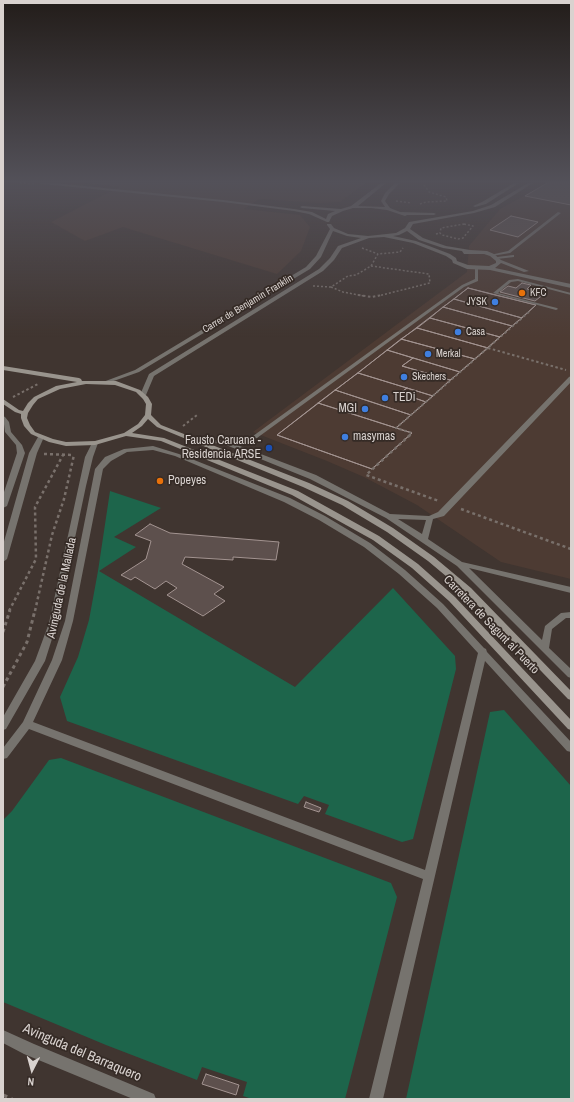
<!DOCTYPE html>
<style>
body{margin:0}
#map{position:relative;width:574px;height:1102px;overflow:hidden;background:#403530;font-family:"Archivo Narrow",sans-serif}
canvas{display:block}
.frame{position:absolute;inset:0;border:4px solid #d9d2cf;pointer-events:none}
.north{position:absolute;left:12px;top:1050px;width:40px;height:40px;-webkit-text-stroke:3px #352b26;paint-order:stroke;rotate:186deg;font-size:11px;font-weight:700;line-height:16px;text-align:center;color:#d9d2cf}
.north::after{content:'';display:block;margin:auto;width:14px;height:18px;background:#d9d2cf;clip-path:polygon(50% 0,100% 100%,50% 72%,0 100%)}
</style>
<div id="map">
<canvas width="574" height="1102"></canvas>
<div class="frame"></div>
<div class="north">N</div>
</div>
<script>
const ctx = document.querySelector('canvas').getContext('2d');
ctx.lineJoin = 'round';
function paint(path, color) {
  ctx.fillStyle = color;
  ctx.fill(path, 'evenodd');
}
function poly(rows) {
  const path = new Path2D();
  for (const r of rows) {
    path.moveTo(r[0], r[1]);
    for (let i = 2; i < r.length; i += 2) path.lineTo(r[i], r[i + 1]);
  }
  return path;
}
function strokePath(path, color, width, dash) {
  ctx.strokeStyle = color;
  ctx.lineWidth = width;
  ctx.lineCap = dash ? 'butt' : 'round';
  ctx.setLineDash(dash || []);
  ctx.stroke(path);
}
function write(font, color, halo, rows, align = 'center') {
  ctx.font = font + ' "Archivo Narrow",sans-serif';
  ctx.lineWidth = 3.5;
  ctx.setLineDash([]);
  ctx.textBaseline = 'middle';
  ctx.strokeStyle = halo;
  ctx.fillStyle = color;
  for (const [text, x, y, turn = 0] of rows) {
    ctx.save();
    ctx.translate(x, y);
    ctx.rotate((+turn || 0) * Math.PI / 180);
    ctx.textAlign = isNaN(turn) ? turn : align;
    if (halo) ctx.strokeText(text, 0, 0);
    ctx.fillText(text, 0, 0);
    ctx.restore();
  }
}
paint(poly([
 [85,183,366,183,340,202,318,203,259,199,244,209,300,215,310,227,301,251,277,274,123,227,85,241,51,222,119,187],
 [547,183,571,183,571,579,501,562,417,505,364,477,327,461,253,432,467,272,469,246,500,209]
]), '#4d3b33');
paint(poly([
 [110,491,161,508,114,537,136,547,99,571,295,687,393,588,455,656,456,669,413,839,402,842,325,814,329,805,304,796,298,804,67,721,60,697,78,657,89,620,98,571],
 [504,710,571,786,571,1099,406,1099,490,712],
 [61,758,391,883,397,897,345,1099,252,1099,243,1096,247,1082,202,1067,197,1080,106,1045,3,1002,3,820,12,811,49,760]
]), '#1d654b');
const building = poly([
 [547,183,571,183,571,205,525,196,547,183],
 [511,216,538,222,518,237,490,230,511,216],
 [522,283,531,285,527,289,544,294,535,301,500,292,508,286,516,288,522,283],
 [468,288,536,305,396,428,412,433,372,469,277,435,468,288],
 [468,288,491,294,536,305,522,318,454,299,468,288],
 [454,299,522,318,512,326,443,307,454,299],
 [443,307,512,326,500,337,430,318,443,307],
 [430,318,500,337,488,348,417,328,430,318],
 [417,328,488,348,475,359,401,339,417,328],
 [401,339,475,359,460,372,387,350,401,339],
 [387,350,413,358,402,366,450,380,433,396,358,373,387,350],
 [413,358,460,372,450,380,402,366,413,358],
 [358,373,407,388,400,393,426,402,411,415,335,390,358,373],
 [407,388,433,396,426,402,400,393,407,388],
 [335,390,411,415,396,428,318,403,335,390],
 [318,403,412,433,372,469,277,435,318,403],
 [150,524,170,533,279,542,276,560,233,557,233,560,185,557,182,564,224,587,214,594,225,601,203,616,167,595,177,588,166,581,155,589,135,577,131,580,121,575,146,559,151,541,135,535,150,524],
 [306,802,321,808,319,812,304,807,306,802],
 [206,1074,239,1085,236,1095,202,1084,206,1074]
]);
paint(building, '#5d504d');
strokePath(building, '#a39491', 1);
strokePath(poly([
 [20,183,34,184],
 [396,201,411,203],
 [420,204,426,202,447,201,446,197,429,192,423,183],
 [464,224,473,226,463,238,458,239,442,235,440,233,441,228,464,224],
 [436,234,440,233],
 [362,248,378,254],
 [371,266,429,274,430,283,378,296],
 [313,286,331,287,348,276,356,275,371,266,378,254,400,252,403,248],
 [331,287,343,292,364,296]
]), '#79706b', 1.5, [2, 2]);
strokePath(poly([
 [358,295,372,297,382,295],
 [488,348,566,370],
 [13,397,38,384],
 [183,426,197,415],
 [409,436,412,433,396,428,530,311]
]), '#79706b', 2, [2.5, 2.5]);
strokePath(poly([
 [410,435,366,475,439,501],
 [44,454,73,455],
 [461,509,571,549],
 [9,611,36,559,35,507,63,455],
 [35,611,52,535,64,499,74,455]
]), '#79706b', 2.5, [3, 3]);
strokePath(poly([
 [3,632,10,610],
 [3,687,27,642,35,610]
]), '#79706b', 3, [3.5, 3.5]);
strokePath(poly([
 [3,1095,12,1099]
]), '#79706b', 3.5, [4.5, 4.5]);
paint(poly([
 [558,212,561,213,510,253,492,256,490,255,508,251,558,212],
 [513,255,514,255,514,257,497,259,495,258,497,257,513,255],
 [475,268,478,269,478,281,464,287,257,438,234,445,221,442,220,441,223,439,234,441,253,436,462,285,475,279,475,268],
 [518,279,571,293,571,295,518,281,511,282,498,293,557,308,558,309,556,310,493,293,509,280,518,279]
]), '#76736e');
paint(poly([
 [40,183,55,183,223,200,294,209,312,212,326,219,328,214,335,211,302,208,300,207,302,206,341,209,351,206,381,183,386,183,358,206,385,207,381,201,385,193,395,183,400,183,389,194,385,201,390,208,400,212,434,213,436,214,434,215,407,215,405,216,387,210,371,208,353,208,343,211,332,216,329,222,327,222,309,214,294,211,223,202,42,184,40,183],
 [514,183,519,183,486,204,475,207,473,206,482,202,514,183],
 [528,183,533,183,495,207,474,213,413,224,410,229,423,238,446,246,470,250,487,251,494,254,501,260,529,271,524,272,501,263,495,268,571,284,571,288,490,270,467,269,453,263,452,260,446,256,413,243,384,237,369,238,342,248,334,260,323,271,154,376,146,395,143,397,141,396,140,395,149,374,319,269,330,258,338,246,361,238,347,236,333,231,321,257,310,269,139,372,108,383,104,383,103,382,135,370,306,267,316,256,330,229,327,225,327,224,331,224,334,228,348,234,368,236,396,233,405,228,409,222,473,211,491,205,528,183],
 [407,231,419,240,443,248,462,251,464,254,484,254,490,256,496,261,496,263,489,266,468,265,457,261,456,258,450,254,416,241,393,236,399,235,407,231],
 [571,376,571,382,444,516,433,519,428,539,462,562,571,587,571,593,469,568,542,640,545,626,561,613,571,612,571,618,566,618,552,629,549,648,571,669,571,678,568,677,457,566,386,518,310,479,221,443,198,444,195,442,198,440,224,440,316,475,390,514,429,516,438,512,569,377,571,376],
 [398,519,426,520,422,534,398,519],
 [3,416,5,417,9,422,11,432,22,445,25,453,7,506,3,508,3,495,17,453,16,445,5,432,3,416],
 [41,435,44,437,37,453,7,559,3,562,3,545,29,453,38,437,41,435],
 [95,441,98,443,93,457,86,486,57,623,45,661,6,729,3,730,3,717,35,661,49,623,85,457,92,443,95,441],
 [153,446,179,454,290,498,325,516,370,543,405,570,443,604,484,648,486,649,487,652,571,742,571,752,567,751,485,661,383,1099,369,1099,423,879,29,729,7,758,3,759,3,748,23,722,52,660,65,621,95,469,105,457,124,449,153,446],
 [153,450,175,456,284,502,319,520,364,547,399,574,437,608,478,653,425,870,33,722,62,660,73,621,103,469,111,461,127,452,153,450],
 [3,1030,34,1044,154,1094,156,1099,133,1099,24,1054,3,1043,3,1030]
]), '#76736e');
paint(poly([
 [3,366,79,378,81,379,82,381,116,381,140,390,148,397,152,404,151,415,161,425,309,483,348,501,393,528,434,557,471,588,571,691,571,700,568,699,465,592,428,561,387,532,342,505,303,487,157,427,148,419,142,426,132,433,164,438,298,491,379,536,418,564,455,597,571,720,571,730,568,729,449,601,412,568,373,540,292,495,161,441,126,436,95,445,66,446,49,442,31,434,24,426,21,418,21,414,15,412,3,404,3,399,19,410,23,411,28,403,34,397,56,386,77,382,3,370,3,366],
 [86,384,115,385,136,392,143,399,146,404,145,415,138,424,124,433,95,441,66,442,53,439,35,432,30,425,27,418,28,413,33,405,38,399,60,389,86,384]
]), '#99948d');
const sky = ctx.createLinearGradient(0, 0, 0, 337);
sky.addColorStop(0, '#231d1a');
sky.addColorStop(0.54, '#535159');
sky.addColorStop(1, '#53515900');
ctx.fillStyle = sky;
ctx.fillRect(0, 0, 574, 337);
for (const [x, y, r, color] of [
 [522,293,4,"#e8710a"],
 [495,302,4,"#3f7fe0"],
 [458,332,4,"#3f7fe0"],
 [428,354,4,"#3f7fe0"],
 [404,377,4,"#3f7fe0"],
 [385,398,4,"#3f7fe0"],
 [365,409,4,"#3f7fe0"],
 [345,437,4,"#3f7fe0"],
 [269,448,4,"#1a4fb4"],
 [160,481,4,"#e8710a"]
]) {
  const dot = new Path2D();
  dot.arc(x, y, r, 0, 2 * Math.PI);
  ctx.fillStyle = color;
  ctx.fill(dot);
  strokePath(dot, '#352b26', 1.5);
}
write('10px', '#d9d2cf', '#352b26', [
 ["KFC",530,293],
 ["JYSK",487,302,"right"],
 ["Casa",466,332],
 ["Merkal",436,354],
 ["Skechers",412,377]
], 'left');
write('10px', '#d9d2cf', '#352b26', [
 ["Carrer de Benjamin Franklin",248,304,-31]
]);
write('12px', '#d9d2cf', '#352b26', [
 ["TEDi",393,398],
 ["MGI",357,409,"right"],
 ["masymas",353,437],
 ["Fausto Caruana -",261,441,"right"],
 ["Residencia ARSE",261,455,"right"],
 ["Popeyes",168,481]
], 'left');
write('12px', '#d9d2cf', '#352b26', [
 ["Avinguda de la Mallada",62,588,-78],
 ["Carretera de Sagunt al Puerto",491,625,46]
]);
write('14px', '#d9d2cf', '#352b26', [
 ["Avinguda del Barraquero",82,1053,23]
]);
</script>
